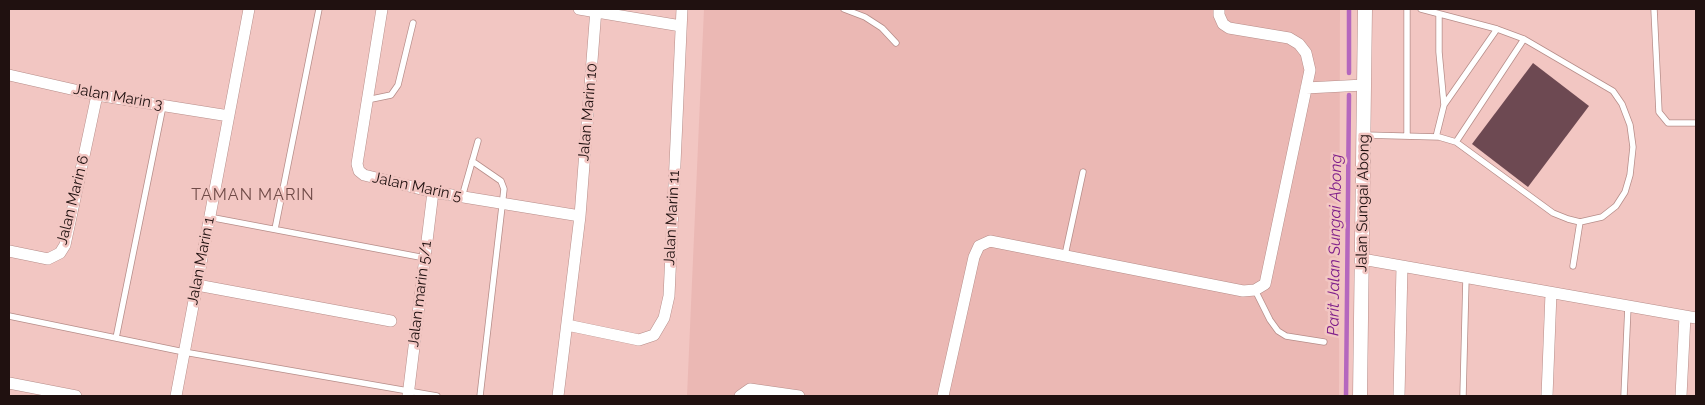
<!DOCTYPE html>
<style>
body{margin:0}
#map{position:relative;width:1705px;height:405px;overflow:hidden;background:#f2c6c2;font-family:Raleway,sans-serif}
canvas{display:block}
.frame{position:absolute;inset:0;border:10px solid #201110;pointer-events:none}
</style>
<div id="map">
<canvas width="1705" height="405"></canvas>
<div class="frame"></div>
</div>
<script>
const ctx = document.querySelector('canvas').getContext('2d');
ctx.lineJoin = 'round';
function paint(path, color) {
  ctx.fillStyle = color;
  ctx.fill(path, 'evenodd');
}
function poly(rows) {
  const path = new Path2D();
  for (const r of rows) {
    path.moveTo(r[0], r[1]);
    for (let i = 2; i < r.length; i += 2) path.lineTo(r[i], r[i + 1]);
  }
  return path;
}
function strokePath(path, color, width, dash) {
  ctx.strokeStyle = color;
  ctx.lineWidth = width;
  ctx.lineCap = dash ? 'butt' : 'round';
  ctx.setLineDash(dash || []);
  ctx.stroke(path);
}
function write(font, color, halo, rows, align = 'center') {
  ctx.font = font + ' Raleway,sans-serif';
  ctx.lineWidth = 5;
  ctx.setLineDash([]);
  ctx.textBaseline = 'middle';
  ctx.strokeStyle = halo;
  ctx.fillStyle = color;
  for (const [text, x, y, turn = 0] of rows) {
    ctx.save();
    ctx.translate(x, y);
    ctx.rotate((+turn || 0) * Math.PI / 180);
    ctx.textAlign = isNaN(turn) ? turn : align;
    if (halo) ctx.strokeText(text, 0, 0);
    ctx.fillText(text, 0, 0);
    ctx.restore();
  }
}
paint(poly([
 [704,9,1340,9,1339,396,687,396]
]), '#ebb8b4');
strokePath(poly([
 [1349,73,1349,9],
 [1346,396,1349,95]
]), '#b567be', 4.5);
paint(poly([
 [1533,63,1589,106,1528,187,1472,144]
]), '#6d4952');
const service = poly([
 [844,9,865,17,882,28,896,43],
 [1654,9,1659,112,1668,123,1696,123],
 [1439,14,1439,52,1444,105],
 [367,100,391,95,398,85,413,23],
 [1364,135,1439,137,1456,142,1553,213,1568,219,1580,222,1602,217,1616,206,1625,192,1630,175,1633,147,1630,125,1622,104,1613,91,1524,39,1497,29,1421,9],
 [1407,136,1407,9],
 [1436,137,1444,105,1497,29],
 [1456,142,1524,39],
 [472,161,501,181,504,189,480,396],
 [462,197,478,141],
 [209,217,425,258],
 [275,229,319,9],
 [1065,255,1083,172],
 [1573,266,1580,222],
 [1255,290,1270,320,1278,331,1286,336,1324,342],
 [9,316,184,352,437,396],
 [116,338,163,106],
 [1463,396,1466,278],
 [1624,396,1628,306]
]);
const minor = poly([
 [382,9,357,164,359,171,364,175,433,192,580,216],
 [579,9,681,26],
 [9,75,97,95,229,116],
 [1306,88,1364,85],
 [9,251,48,259,60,253,65,245,97,95],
 [1362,259,1696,318],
 [197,285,391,321],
 [567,325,639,340,654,335,664,318,669,296,682,9],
 [9,383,76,396],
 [176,396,249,9],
 [408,396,433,192],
 [558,396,580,216,596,9],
 [740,396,750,389,799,396],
 [943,396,974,257,979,246,990,241,1243,291,1255,290,1265,284,1310,70,1306,53,1299,44,1289,38,1229,28,1223,24,1219,15,1219,9],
 [1399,396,1402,267],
 [1547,396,1551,293],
 [1681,396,1685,316]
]);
const tertiary = poly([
 [1360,396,1365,9]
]);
strokePath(service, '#b68d89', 7);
strokePath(minor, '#b68d89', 12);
strokePath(tertiary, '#b68d89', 15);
strokePath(service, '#fff', 5.5);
strokePath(minor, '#fff', 11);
strokePath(tertiary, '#fff', 14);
write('15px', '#201110', '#f2c6c2', [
 ["Jalan Marin 3",118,97,10],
 ["Jalan Marin 10",588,112,-85],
 ["Jalan Marin 5",417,187,12],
 ["Jalan Marin 6",73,200,-76],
 ["Jalan Sungai Abong",1363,203,-89],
 ["Jalan Marin 11",672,218,-87],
 ["Jalan Marin 1",201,261,-79],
 ["Jalan marin 5/1",420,294,-83]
]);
ctx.letterSpacing = '1px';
write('16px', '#704b48', '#f2c6c2', [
 ["TAMAN MARIN",253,195]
]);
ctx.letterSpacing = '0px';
write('italic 16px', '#7f1e8a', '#f2c6c2', [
 ["Parit Jalan Sungai Abong",1335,245,-89]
]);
</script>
